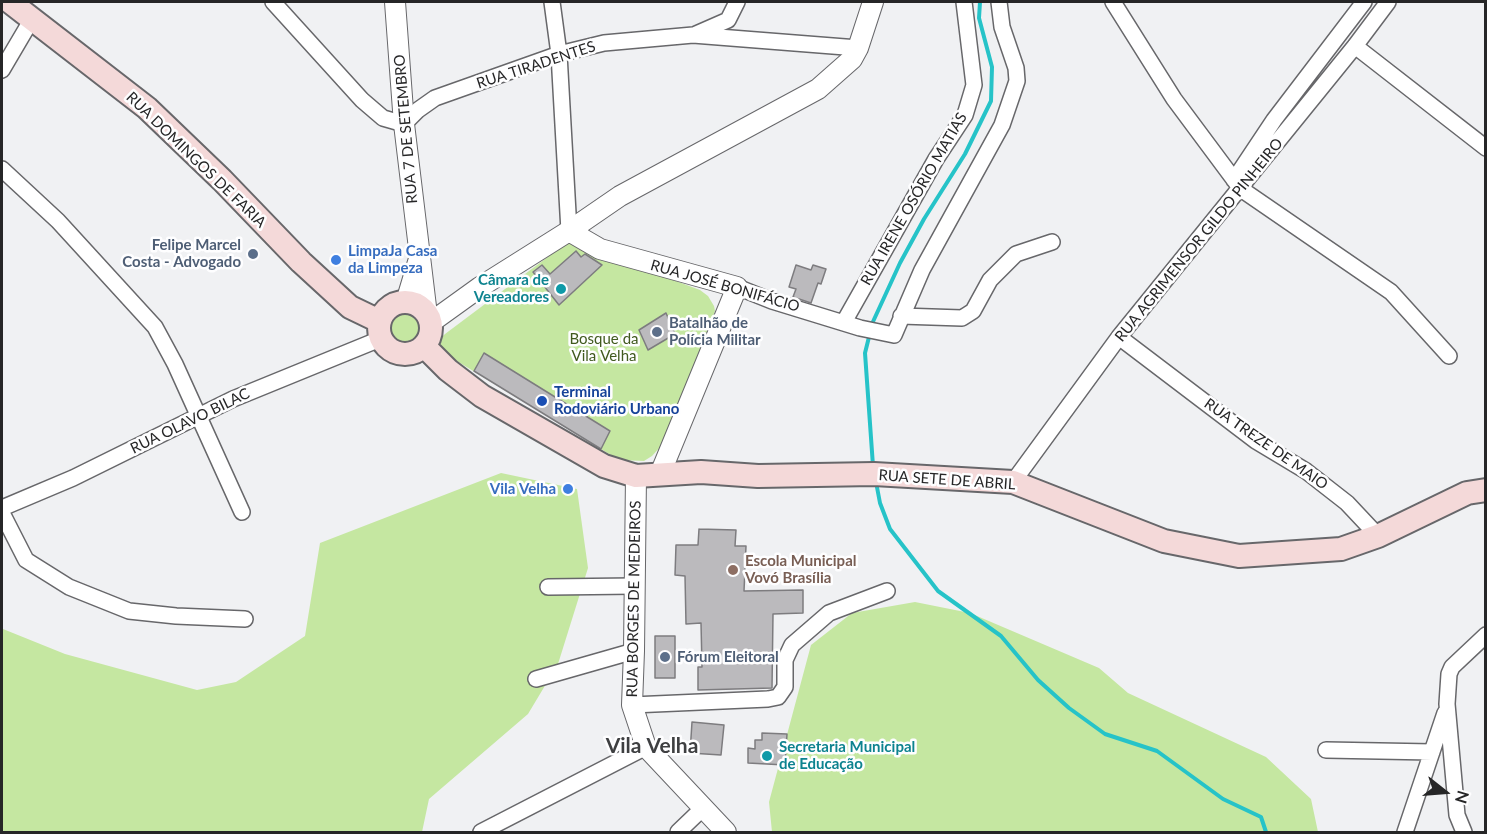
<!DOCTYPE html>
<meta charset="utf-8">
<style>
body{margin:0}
#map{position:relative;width:1487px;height:834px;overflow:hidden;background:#f0f1f3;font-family:Lato,sans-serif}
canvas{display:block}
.frame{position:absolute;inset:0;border:3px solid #262627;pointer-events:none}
.north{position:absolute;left:1415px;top:762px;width:60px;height:60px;-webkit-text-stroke:4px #fefeff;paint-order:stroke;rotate:107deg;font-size:16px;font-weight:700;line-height:24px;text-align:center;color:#262627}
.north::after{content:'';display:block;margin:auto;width:21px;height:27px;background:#262627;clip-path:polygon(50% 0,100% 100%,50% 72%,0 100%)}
</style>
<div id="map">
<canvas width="1487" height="834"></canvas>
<div class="frame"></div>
<div class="north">N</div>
</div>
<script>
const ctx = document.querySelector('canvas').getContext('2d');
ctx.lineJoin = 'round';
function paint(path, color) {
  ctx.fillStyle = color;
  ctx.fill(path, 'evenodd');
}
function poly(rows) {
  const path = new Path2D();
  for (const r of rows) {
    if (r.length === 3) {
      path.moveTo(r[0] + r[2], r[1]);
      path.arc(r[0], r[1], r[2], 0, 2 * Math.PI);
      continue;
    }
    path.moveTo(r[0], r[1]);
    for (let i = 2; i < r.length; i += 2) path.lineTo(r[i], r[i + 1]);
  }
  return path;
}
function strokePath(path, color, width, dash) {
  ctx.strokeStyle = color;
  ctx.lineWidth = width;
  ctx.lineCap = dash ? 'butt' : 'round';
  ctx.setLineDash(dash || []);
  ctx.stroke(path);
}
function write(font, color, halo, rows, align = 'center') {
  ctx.font = font + ' Lato,sans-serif';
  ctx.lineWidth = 5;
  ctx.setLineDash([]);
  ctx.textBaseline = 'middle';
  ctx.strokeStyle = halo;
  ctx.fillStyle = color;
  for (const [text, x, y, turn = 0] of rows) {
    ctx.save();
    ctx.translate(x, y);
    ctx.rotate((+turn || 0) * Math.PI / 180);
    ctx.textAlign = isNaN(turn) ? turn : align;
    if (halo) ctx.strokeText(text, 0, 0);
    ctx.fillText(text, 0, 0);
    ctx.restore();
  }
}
paint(poly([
 [569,241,700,290,708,296,714,306,715,311,663,444,652,456,644,461,619,460,447,355,440,347,441,338,445,334],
 [404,328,18],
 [501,473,577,489,588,568,558,664,528,714,429,799,422,832,2,832,2,621,3,629,65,654,197,690,236,682,305,636,320,543],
 [915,602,970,613,1099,668,1128,693,1266,757,1311,799,1318,832,772,832,769,802,811,645,852,613]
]), '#c5e7a1');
strokePath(poly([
 [871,326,900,263,924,219,965,154,991,101,992,67,979,18,980,2],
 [870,333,865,353,873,466],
 [876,482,880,503,890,529,938,591,1001,636,1038,680,1069,708,1105,734,1157,751,1223,799,1261,817,1266,832]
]), '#26c3c8', 4);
const building = poly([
 [576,251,581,257,585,254,602,265,559,305,533,272,542,265,550,274,576,251],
 [796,265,811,270,813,265,826,269,821,284,818,283,811,303,793,297,796,289,789,287,796,265],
 [666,313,675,334,648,350,639,330,666,313],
 [484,353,610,431,601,449,474,371,484,353],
 [699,529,736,530,735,546,746,546,744,591,803,590,803,613,773,614,772,688,698,690,698,667,702,667,701,623,686,624,685,576,675,575,676,545,698,545,699,529],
 [655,636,675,636,675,678,655,678,655,636],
 [692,722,724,725,721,755,690,753,692,722],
 [762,733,787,734,785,765,748,763,748,748,755,749,755,740,762,740,762,733]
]);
paint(building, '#bbbabd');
strokePath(building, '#7d7c7f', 1.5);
const minor = poly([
 [273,2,362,100,383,118,404,124,418,110,435,98,559,54,604,43,693,35,858,48],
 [552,2,559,54,569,231],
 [1113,2,1174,99,1241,189,1391,292,1449,356],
 [696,34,728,20,737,2],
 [1355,46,1486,148],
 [2,70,32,19],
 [2,169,58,221,155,327,175,364,242,512],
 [1234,180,1274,120,1364,2],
 [737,287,772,301,860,328,894,335,922,270,1002,125,1017,81,1016,68,1002,27,999,2],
 [901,316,962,318,973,311,990,280,1016,254,1052,242],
 [844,322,936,159,965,115,974,85,964,2],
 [1119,337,1256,441,1306,471,1347,503,1378,536],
 [1013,482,1119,337,1355,46,1388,2],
 [2,508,73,478,233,399,380,339],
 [2,513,26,560,69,587,129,611,176,616,245,619],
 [548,587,635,586],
 [536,679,634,651],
 [632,705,768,699,778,697,785,687,785,660,792,645,829,613,887,591],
 [1326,750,1432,752],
 [481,832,646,747],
 [678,832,702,809],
 [1405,832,1445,713],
 [1464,832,1457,815,1447,704,1449,674,1452,667,1486,635]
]);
const tertiary = poly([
 [395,2,404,124,427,315],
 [569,231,600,249,737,287,660,474],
 [406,302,418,262],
 [430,323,480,287,569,231,620,196,818,89,852,59,858,48,873,2],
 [636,476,634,651,632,705,646,747,726,832]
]);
const secondary = poly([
 [10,2,147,108,222,180,301,262,350,307,379,321],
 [405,328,26],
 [424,346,448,370,482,396,604,466,636,476,701,472,758,476,874,474,1013,482,1164,541,1239,556,1341,549,1378,536,1467,493,1486,490]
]);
strokePath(minor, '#67676a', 18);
strokePath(tertiary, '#67676a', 22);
strokePath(secondary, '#67676a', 26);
strokePath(minor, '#fff', 15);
strokePath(tertiary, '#fff', 20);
strokePath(secondary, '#f4d9d9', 22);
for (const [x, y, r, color] of [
 [253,254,6,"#5c6f8a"],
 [336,260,6,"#3f7fe0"],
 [561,289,6,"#0f9aa8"],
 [657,332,6,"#5c6f8a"],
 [542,401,6,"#1a4fb4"],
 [568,489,6,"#3f7fe0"],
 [733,570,6,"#8d6e63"],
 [665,657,6,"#5c6f8a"],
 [767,756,6,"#0f9aa8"]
]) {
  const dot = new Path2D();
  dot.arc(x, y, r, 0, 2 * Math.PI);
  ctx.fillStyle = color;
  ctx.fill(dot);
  strokePath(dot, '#fefeff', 2);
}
write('15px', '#262627', '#fefeff', [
 ["RUA TIRADENTES",536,65,-18],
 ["RUA 7 DE SETEMBRO",406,129,-95],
 ["RUA DOMINGOS DE FARIA",196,160,44],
 ["RUA IRENE OSÓRIO MATIAS",914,199,-60],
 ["RUA AGRIMENSOR GILDO PINHEIRO",1199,240,-51],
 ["RUA JOSÉ BONIFÁCIO",725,286,16],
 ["RUA OLAVO BILAC",190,421,-26],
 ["RUA TREZE DE MAIO",1266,444,35],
 ["RUA SETE DE ABRIL",947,480,4],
 ["RUA BORGES DE MEDEIROS",634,599,-89]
]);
write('bold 15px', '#4e5e75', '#fefeff', [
 ["Felipe Marcel",241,245,"right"],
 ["Costa - Advogado",241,262,"right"],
 ["Batalhão de",669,323],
 ["Polícia Militar",669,340],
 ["Fórum Eleitoral",677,657]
], 'left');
write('bold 15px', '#366cbe', '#fefeff', [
 ["LimpaJa Casa",348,251],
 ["da Limpeza",348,268],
 ["Vila Velha",556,489,"right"]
], 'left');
write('bold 15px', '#0d838f', '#fefeff', [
 ["Câmara de",549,280],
 ["Vereadores",549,297],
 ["Secretaria Municipal",779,747,"left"],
 ["de Educação",779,764,"left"]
], 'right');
write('15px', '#415a1f', '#fefeff', [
 ["Bosque da",604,339],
 ["Vila Velha",604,356]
]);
write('bold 15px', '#164399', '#fefeff', [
 ["Terminal",554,392],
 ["Rodoviário Urbano",554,409]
], 'left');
write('bold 15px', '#785e54', '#fefeff', [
 ["Escola Municipal",745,561],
 ["Vovó Brasília",745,578]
], 'left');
write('bold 21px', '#3e3f41', '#fefeff', [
 ["Vila Velha",652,746]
]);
</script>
